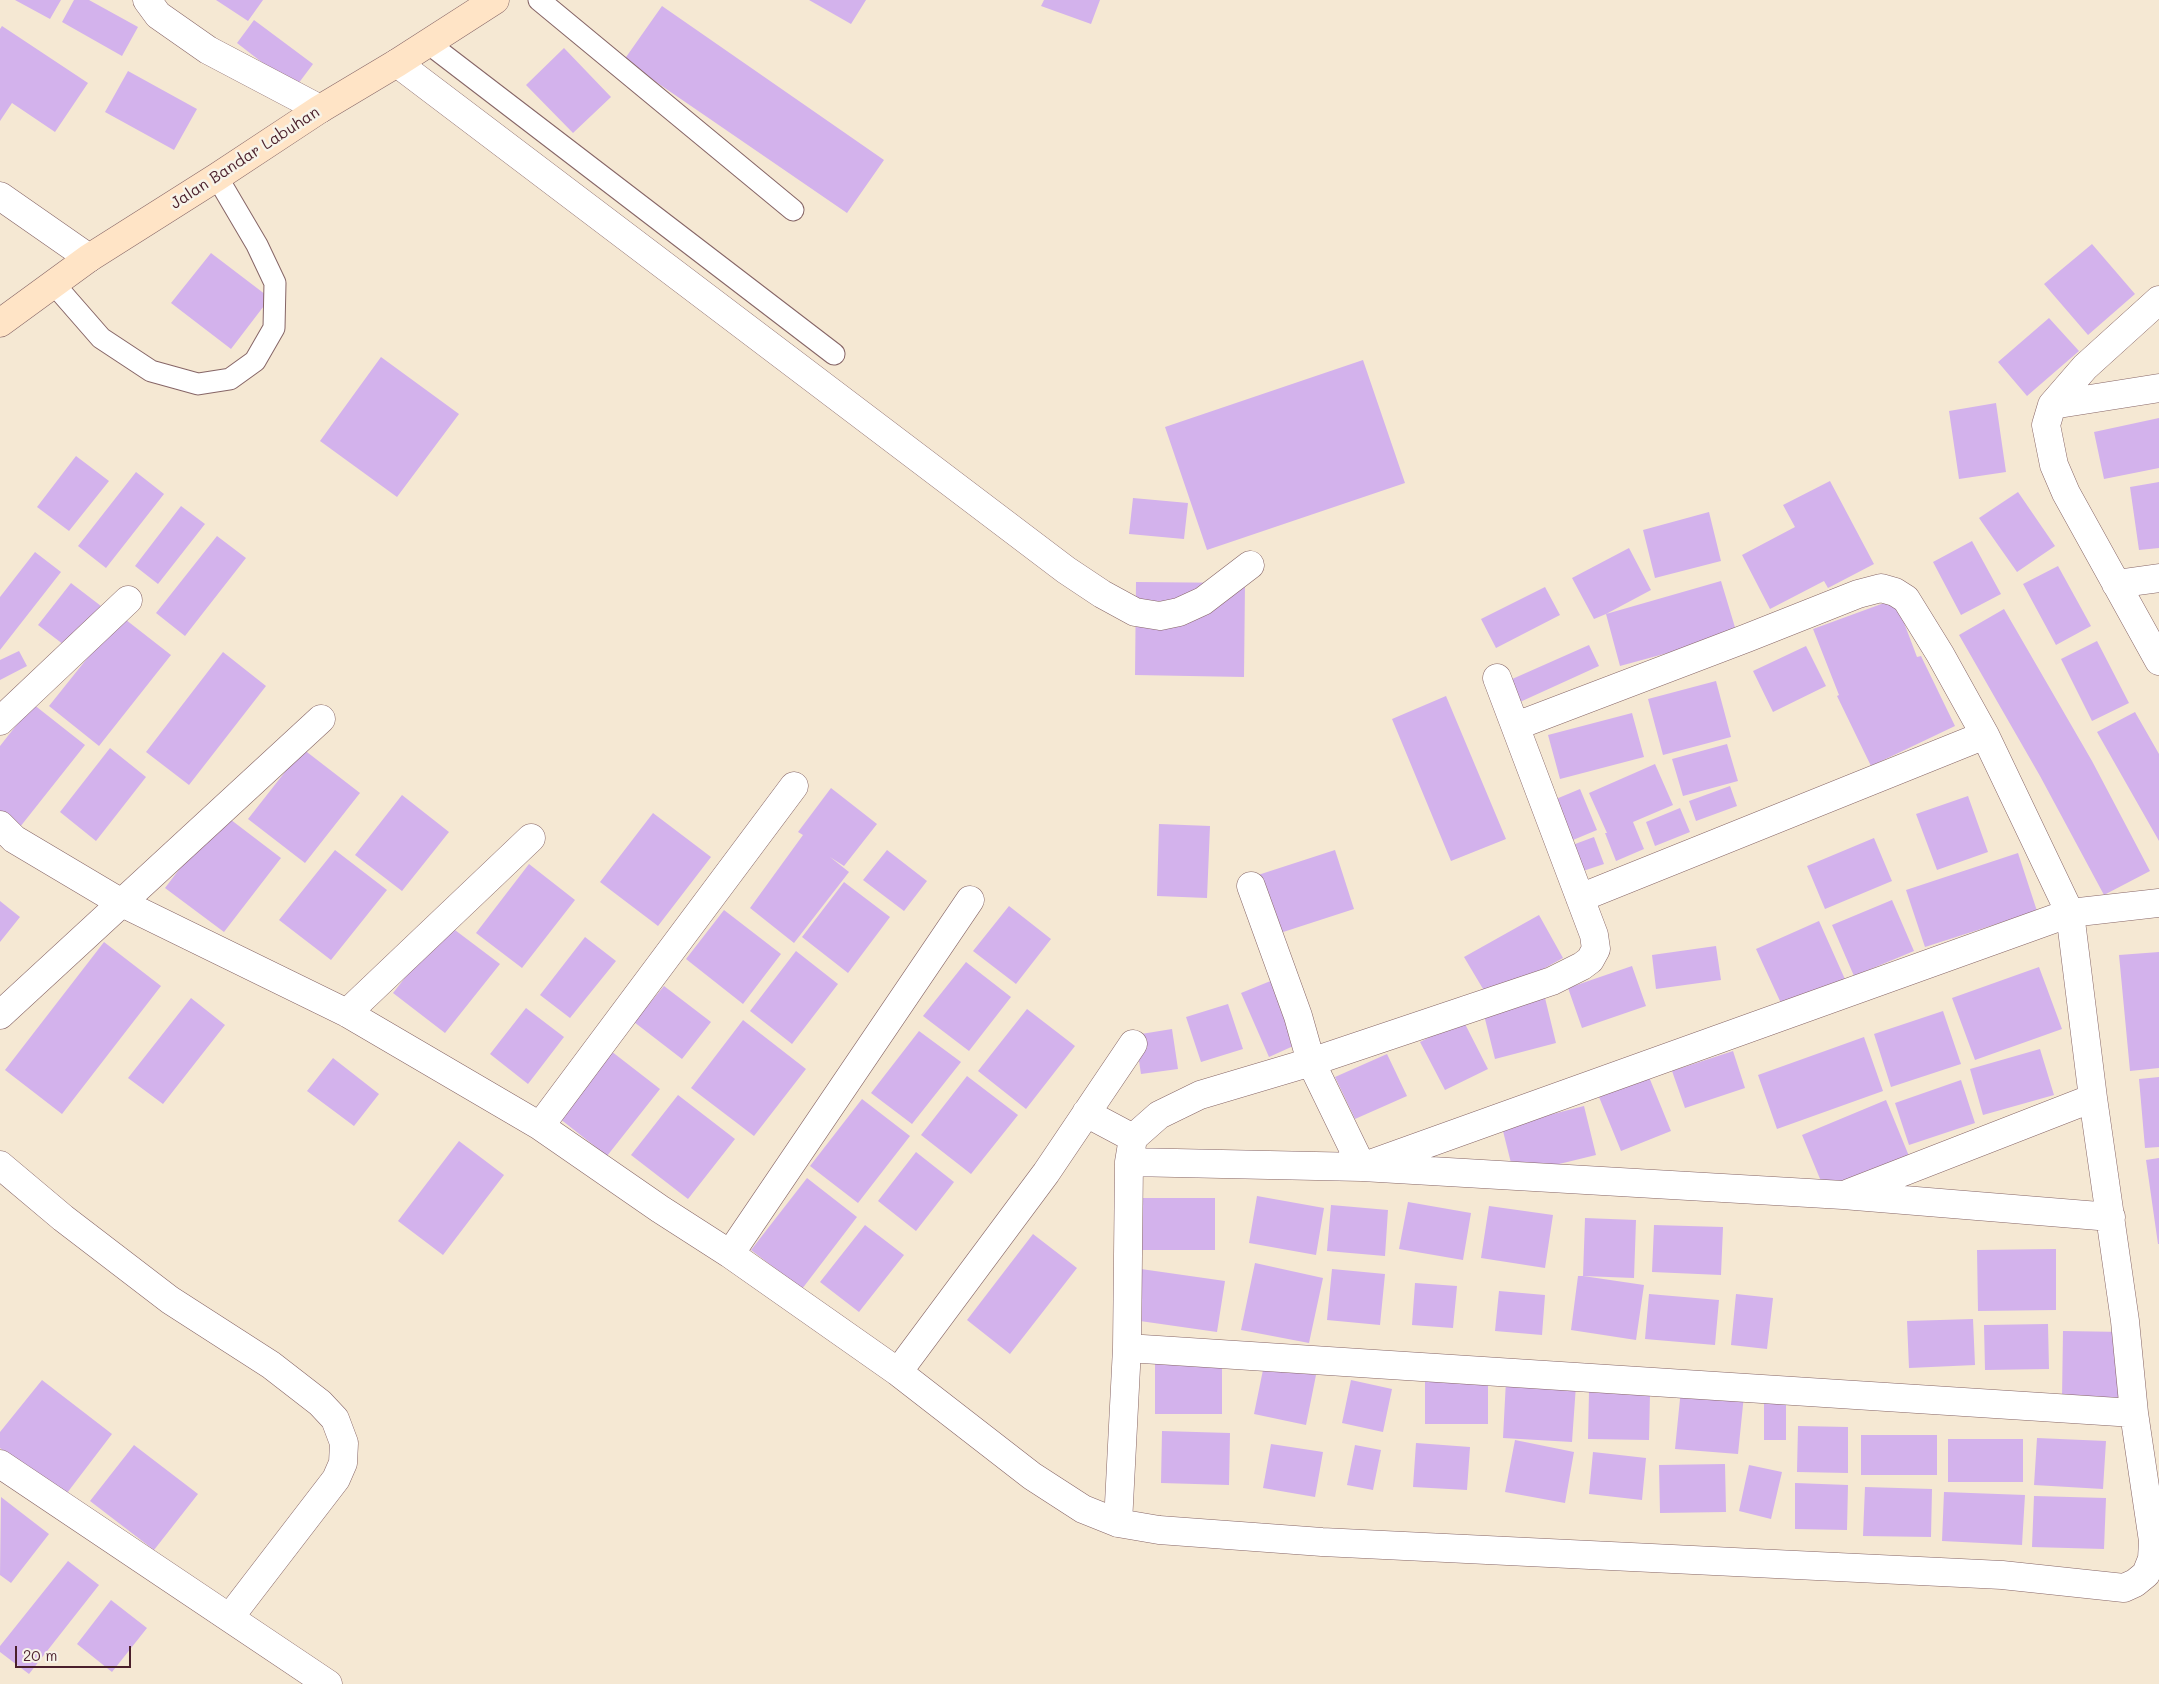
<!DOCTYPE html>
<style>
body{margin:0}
#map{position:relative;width:2159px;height:1684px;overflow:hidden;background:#f5e8d3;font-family:Mali,sans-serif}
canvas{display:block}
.scale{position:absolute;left:15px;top:1646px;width:116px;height:22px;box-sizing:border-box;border:2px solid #4a1f2b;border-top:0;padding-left:6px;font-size:15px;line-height:18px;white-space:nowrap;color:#4a1f2b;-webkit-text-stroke:4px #f7f3e8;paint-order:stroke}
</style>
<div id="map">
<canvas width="2159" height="1684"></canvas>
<div class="scale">20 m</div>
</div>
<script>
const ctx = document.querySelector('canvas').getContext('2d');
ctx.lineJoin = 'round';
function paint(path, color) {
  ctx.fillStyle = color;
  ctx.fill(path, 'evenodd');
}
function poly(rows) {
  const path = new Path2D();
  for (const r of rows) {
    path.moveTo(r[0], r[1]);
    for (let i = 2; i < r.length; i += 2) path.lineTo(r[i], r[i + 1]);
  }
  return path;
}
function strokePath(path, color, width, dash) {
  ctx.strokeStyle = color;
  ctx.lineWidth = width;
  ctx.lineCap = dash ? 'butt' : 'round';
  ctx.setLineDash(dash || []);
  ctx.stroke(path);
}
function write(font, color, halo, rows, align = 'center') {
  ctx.font = font + ' Mali,sans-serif';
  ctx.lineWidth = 5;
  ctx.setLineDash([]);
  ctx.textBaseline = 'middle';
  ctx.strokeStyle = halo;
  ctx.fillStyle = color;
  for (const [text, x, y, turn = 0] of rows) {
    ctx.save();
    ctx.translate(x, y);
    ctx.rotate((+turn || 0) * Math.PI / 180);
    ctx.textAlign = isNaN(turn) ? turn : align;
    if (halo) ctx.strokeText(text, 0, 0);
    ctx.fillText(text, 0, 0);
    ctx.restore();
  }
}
paint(poly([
 [15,0,61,0,50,19],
 [74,0,89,0,138,27,122,56,62,22],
 [216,0,263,0,248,21],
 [809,0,866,0,851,24],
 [1044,0,1100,0,1091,24,1041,6],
 [662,6,884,160,847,213,624,60],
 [254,20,313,64,295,88,237,43],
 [2,26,88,83,55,132,12,103,0,121,0,29],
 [564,48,611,97,573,133,526,85],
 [128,71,197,109,174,150,105,112],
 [2092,244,2135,294,2088,335,2044,284],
 [211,253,270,298,231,349,171,303],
 [2049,318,2079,351,2027,396,1998,362],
 [381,357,459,414,397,497,320,441],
 [1363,360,1405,483,1207,550,1165,427],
 [1996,403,2006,472,1959,479,1949,411],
 [2159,418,2159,468,2104,479,2094,432],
 [76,456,109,481,69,531,37,507],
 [136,472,164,494,106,568,78,546],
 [1830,481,1874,564,1828,588,1824,581,1770,609,1742,555,1795,527,1783,505],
 [2159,482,2159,548,2139,550,2130,487],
 [2018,492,2055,546,2017,572,1979,518],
 [1133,498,1188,503,1184,539,1129,534],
 [181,506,205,524,158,584,135,566],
 [1709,512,1721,561,1655,578,1643,530],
 [217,536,246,558,185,636,156,613],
 [1972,541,2001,594,1961,615,1933,562],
 [1629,548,1651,590,1606,614,1721,581,1737,634,1620,666,1606,614,1594,619,1572,578],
 [35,552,61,572,0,650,0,597],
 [2058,566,2091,626,2056,645,2023,584],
 [1136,582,1245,583,1244,677,1135,675],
 [71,583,101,606,68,648,38,625],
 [1545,587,1560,615,1496,648,1481,619],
 [1895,599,1917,657,1921,656,1955,726,1871,766,1837,696,1839,695,1813,629],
 [2004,609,2092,761,2150,871,2104,895,2040,776,1959,635],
 [121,616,171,655,99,746,49,706],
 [2097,641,2129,703,2092,721,2061,659],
 [1589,645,1599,666,1520,702,1510,680],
 [1806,646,1826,686,1773,712,1753,671],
 [19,651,27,666,0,680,0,660],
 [223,652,266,686,189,785,146,752],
 [1716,681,1731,737,1663,755,1648,699],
 [1446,696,1506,839,1451,861,1392,719],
 [33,704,85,745,20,827,0,811,0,746],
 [2135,712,2159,754,2159,841,2097,732],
 [1632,713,1644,757,1560,779,1548,735],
 [1727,744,1738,781,1683,796,1672,759],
 [110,748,146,777,96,841,60,812],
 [303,749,360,793,305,863,248,819],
 [1655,764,1673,805,1633,822,1644,849,1616,861,1605,833,1607,833,1589,793],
 [1730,786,1737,806,1696,821,1689,801],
 [831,788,877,824,844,866,830,857,849,872,794,943,750,908,803,835,798,832],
 [1580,789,1597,830,1573,840,1556,799],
 [402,795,449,832,402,891,355,855],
 [1968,796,1988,852,1937,870,1916,814],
 [1680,808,1690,832,1655,846,1646,822],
 [222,813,281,858,224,932,165,888],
 [653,813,711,857,658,926,600,882],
 [1159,824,1210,826,1207,898,1157,896],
 [1594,837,1604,864,1577,873,1567,847],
 [1874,838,1892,881,1825,909,1807,866],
 [335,850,387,890,331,960,279,920],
 [887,850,927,881,904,911,863,880],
 [1335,850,1354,909,1277,934,1258,875],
 [2018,853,2037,911,1925,947,1906,890],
 [529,864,575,900,522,968,476,933],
 [844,882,890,917,848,973,802,937],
 [1892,900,1914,951,1854,976,1832,925],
 [0,901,20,917,0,942],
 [1009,906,1051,939,1016,984,973,951],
 [724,910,781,954,743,1004,686,959],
 [1539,915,1563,958,1489,999,1464,957],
 [1819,921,1848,986,1786,1014,1756,949],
 [447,924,500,964,445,1033,393,993],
 [585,937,616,961,570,1018,540,995],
 [104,942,161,986,62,1114,5,1070],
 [1716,946,1721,980,1656,989,1652,955],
 [796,951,838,984,792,1044,750,1011],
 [2159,952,2159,1068,2130,1071,2119,955],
 [966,962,1011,997,969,1051,923,1016],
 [1632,966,1646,1006,1582,1028,1568,988],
 [2039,967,2062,1029,1975,1060,1952,998],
 [1273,980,1300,1043,1269,1057,1241,993],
 [664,986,711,1022,682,1059,634,1022],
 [191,998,225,1025,163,1104,128,1078],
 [1545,998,1556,1043,1495,1059,1484,1015],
 [1228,1004,1243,1049,1201,1062,1186,1017],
 [526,1008,564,1037,528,1084,490,1054],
 [1027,1009,1075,1046,1026,1109,978,1071],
 [1943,1011,1961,1064,1891,1087,1874,1034],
 [743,1020,806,1069,754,1136,691,1088],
 [1463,1020,1488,1069,1445,1090,1420,1042],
 [1172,1029,1178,1069,1141,1074,1135,1035],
 [919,1031,961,1062,912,1124,871,1093],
 [1864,1037,1883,1091,1777,1129,1758,1075],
 [2040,1049,2054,1095,1983,1115,1970,1069],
 [611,1051,660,1089,607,1156,559,1118],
 [1733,1051,1745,1088,1685,1108,1672,1071],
 [1387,1054,1407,1096,1355,1119,1335,1077],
 [333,1058,379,1094,354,1126,307,1091],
 [967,1076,1018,1115,971,1174,921,1135],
 [1649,1077,1671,1131,1621,1151,1599,1097],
 [2159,1077,2159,1147,2145,1148,2139,1079],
 [1961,1080,1975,1123,1909,1145,1895,1103],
 [678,1095,735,1139,688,1199,631,1155],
 [862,1099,910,1136,858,1203,810,1166],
 [1886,1100,1909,1156,1825,1191,1802,1135],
 [1584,1106,1596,1155,1514,1175,1502,1127],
 [459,1141,504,1175,443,1255,398,1221],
 [916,1152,954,1182,916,1231,878,1201],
 [2159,1158,2159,1244,2158,1244,2146,1160],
 [807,1178,857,1217,802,1289,751,1250],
 [1257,1196,1324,1208,1316,1255,1249,1243],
 [1142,1198,1215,1198,1215,1250,1142,1250],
 [1408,1202,1471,1213,1463,1260,1399,1249],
 [1331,1205,1388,1210,1385,1256,1327,1251],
 [1489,1206,1553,1215,1545,1268,1481,1258],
 [1585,1218,1636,1220,1634,1278,1583,1276,1644,1285,1636,1340,1571,1330,1578,1276,1583,1276],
 [865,1225,904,1255,859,1312,820,1282],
 [1654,1225,1723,1227,1721,1275,1652,1272],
 [1033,1234,1077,1268,1010,1354,967,1320],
 [2056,1249,2056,1310,1978,1311,1977,1250],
 [1255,1263,1323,1278,1309,1343,1241,1330],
 [1141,1269,1225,1281,1217,1332,1133,1320],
 [1332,1269,1385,1274,1380,1325,1327,1320],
 [1415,1283,1457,1286,1453,1328,1412,1325],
 [1499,1291,1545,1295,1542,1335,1495,1331],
 [1649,1294,1719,1300,1715,1345,1645,1339],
 [1736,1294,1773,1298,1767,1349,1731,1345],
 [1973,1319,1975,1365,1909,1368,1907,1321],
 [2048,1324,2049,1369,1985,1370,1984,1325],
 [2063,1331,2124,1332,2123,1400,2062,1399],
 [1155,1356,1222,1356,1222,1414,1155,1414],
 [1264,1365,1316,1375,1306,1425,1254,1414],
 [42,1380,112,1434,64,1497,0,1448,0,1432],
 [1351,1380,1392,1389,1383,1432,1342,1423],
 [1506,1380,1576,1385,1572,1442,1503,1438],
 [1425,1381,1488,1381,1488,1424,1425,1424],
 [1681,1389,1744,1395,1738,1454,1675,1449],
 [1589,1392,1650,1394,1649,1440,1588,1439],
 [1764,1399,1786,1399,1786,1440,1764,1440],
 [1798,1426,1848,1427,1848,1473,1797,1472],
 [1162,1431,1230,1433,1229,1485,1161,1483],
 [1861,1435,1937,1435,1937,1475,1861,1475],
 [2037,1438,2106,1441,2103,1489,2034,1485],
 [1948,1439,2023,1439,2023,1482,1948,1482],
 [1515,1440,1574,1452,1565,1503,1505,1492],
 [1416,1443,1470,1447,1467,1490,1413,1487],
 [1271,1444,1323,1452,1315,1497,1263,1488],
 [134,1445,198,1494,154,1550,90,1501],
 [1355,1445,1381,1450,1373,1490,1347,1485],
 [1593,1452,1646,1458,1642,1500,1589,1494],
 [1725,1464,1726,1512,1660,1513,1659,1465],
 [1749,1465,1782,1472,1771,1519,1739,1511],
 [1795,1483,1848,1485,1847,1530,1795,1529],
 [1865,1487,1932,1489,1931,1537,1863,1536],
 [1944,1492,2025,1495,2022,1545,1942,1541],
 [2034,1496,2106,1498,2104,1549,2032,1547],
 [1,1497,49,1534,11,1583,0,1575],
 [68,1561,99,1585,29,1674,0,1652,0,1646],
 [111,1600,147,1628,112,1672,77,1644]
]), '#d3b2ec');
const service = poly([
 [539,0,793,210],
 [428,43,834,354],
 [53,283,101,338,151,371,198,384,230,379,255,361,274,328,275,283,257,245,217,177]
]);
const minor = poly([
 [147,0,158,15,208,50,320,109],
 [397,63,1066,570,1102,594,1135,612,1160,616,1179,612,1203,601,1250,565],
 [0,196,89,258],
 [2159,300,2085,367,2052,405,2046,425,2054,465,2066,493,2159,661],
 [2052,405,2159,388],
 [2116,584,2159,578],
 [0,721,128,600],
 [0,825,14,839,120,902,347,1013,540,1126,660,1209,730,1254,898,1372,1032,1476,1083,1509,1118,1523,1159,1530,1322,1542,2002,1575,2124,1588,2135,1583,2146,1574,2152,1559,2153,1541,2134,1413,2125,1321,2093,1098,2070,913,1985,735,1940,654,1906,599,1895,592,1881,588,1858,594,1747,638,1516,726],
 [1251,886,1298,1016,1311,1062,1362,1167,2070,913,2159,903],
 [1580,898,1985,735],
 [347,1013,531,838],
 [0,1015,321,719],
 [1086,1113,1133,1138],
 [540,1126,794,786],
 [1129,1162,1362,1167,1843,1195,2111,1217],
 [0,1165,63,1218,170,1300,271,1365,320,1403,335,1419,344,1443,343,1463,336,1479,230,1617],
 [1849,1193,2093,1098],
 [730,1254,970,900],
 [1127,1348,2134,1413],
 [898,1372,1046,1173,1133,1044],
 [0,1464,328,1684],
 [1118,1523,1127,1348,1129,1162,1133,1138,1159,1115,1200,1095,1311,1062,1552,981,1582,966,1590,960,1596,949,1594,935,1497,678]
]);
const secondary = poly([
 [0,323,89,258,217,177,320,109,397,63,495,0]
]);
strokePath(service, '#866566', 23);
strokePath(minor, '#866566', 29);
strokePath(secondary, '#866566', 29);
strokePath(service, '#fff', 21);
strokePath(minor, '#fff', 28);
strokePath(secondary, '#ffe4c6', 28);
write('16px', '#4a1f2b', '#f7f3e8', [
 ["Jalan Bandar Labuhan",245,158,-33]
]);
</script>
